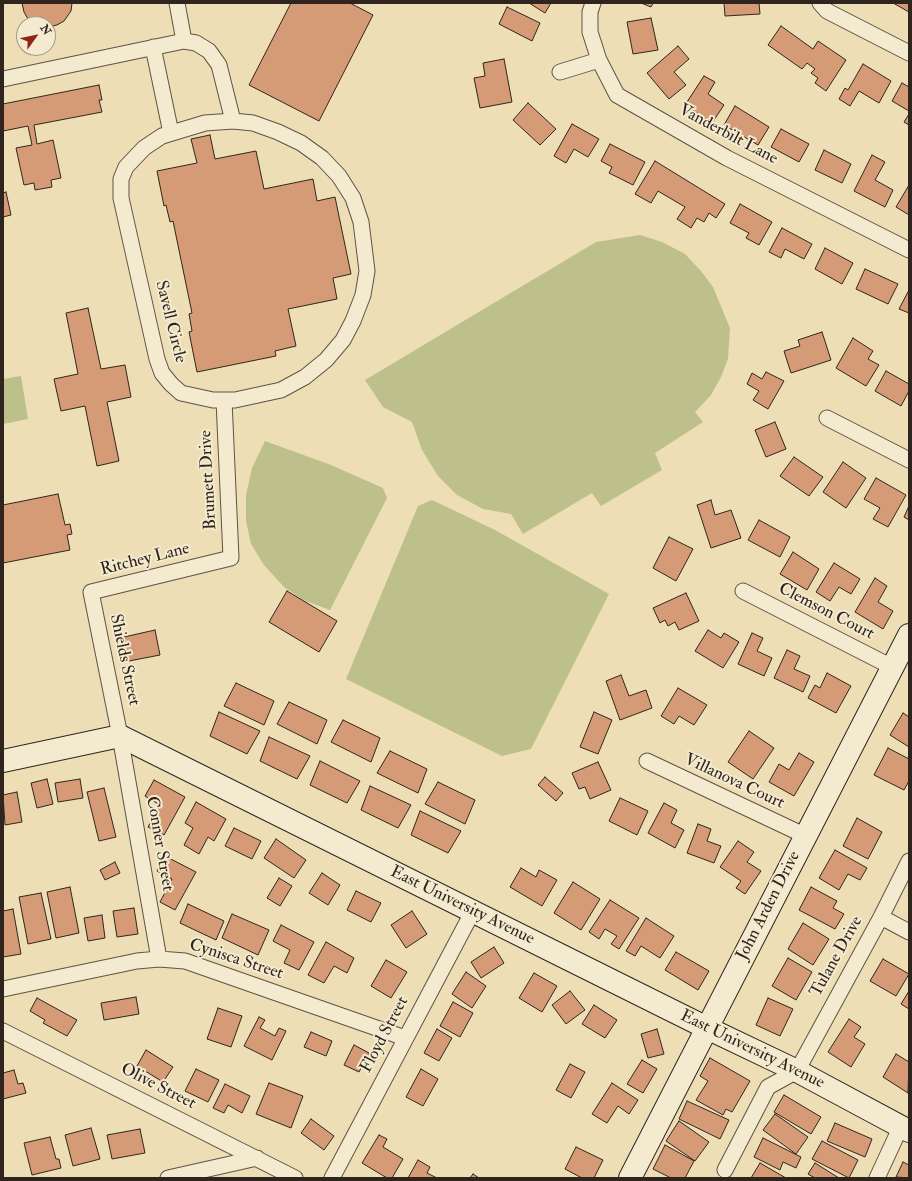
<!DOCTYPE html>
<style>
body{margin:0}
#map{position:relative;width:912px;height:1181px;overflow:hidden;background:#eddeb5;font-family:"IM FELL Double Pica",serif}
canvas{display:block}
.frame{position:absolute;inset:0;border:4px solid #30251e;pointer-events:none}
.north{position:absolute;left:16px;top:16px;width:40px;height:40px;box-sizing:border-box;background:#f3eacf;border:1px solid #a59b88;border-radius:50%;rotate:57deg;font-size:11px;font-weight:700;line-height:16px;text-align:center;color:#30251e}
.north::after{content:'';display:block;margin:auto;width:14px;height:18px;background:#8f2418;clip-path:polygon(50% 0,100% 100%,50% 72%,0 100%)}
</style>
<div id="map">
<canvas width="912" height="1181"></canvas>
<div class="frame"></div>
<div class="north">N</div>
</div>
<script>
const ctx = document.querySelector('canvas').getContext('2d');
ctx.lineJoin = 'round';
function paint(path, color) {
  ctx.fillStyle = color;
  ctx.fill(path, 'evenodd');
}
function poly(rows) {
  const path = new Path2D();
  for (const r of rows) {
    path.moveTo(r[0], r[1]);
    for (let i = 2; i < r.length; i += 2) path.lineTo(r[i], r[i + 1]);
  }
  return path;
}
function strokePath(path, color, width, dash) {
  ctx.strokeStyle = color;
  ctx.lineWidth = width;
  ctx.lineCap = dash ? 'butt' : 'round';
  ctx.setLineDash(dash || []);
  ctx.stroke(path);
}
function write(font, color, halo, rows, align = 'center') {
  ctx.font = font + ' "IM FELL Double Pica",serif';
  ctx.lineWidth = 4;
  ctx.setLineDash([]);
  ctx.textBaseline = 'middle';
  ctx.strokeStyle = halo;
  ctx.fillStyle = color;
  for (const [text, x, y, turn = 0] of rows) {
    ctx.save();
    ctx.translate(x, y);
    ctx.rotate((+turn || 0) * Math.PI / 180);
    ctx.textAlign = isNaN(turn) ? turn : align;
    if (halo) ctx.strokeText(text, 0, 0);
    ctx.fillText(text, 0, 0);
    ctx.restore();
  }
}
paint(poly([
 [640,235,662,242,685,254,701,271,713,287,730,328,728,359,721,377,711,395,695,412,703,422,655,453,662,470,601,506,592,493,523,534,511,514,483,509,457,495,438,476,422,450,412,422,383,407,365,380,596,242],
 [21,376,28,419,3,424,3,379],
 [265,441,331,465,383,488,387,498,330,610,303,600,284,587,264,565,251,544,246,521,246,495,252,468],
 [432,500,495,530,609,594,531,749,502,756,346,679,418,506]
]), '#bdc08a');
const building = poly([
 [22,3,72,3,71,11,64,21,57,25,48,27,48,24,34,24,28,19,24,12,22,3],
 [291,3,350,3,373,15,319,121,249,85,291,3],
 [529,3,551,3,545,13,529,3],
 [641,3,653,3,651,7,641,3],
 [724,3,759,3,760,14,725,16,724,3],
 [893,3,909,3,909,12,893,3],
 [507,7,540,23,532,41,499,24,507,7],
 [651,18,658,50,633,54,627,22,651,18],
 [781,26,813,49,818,41,846,60,826,91,815,83,818,78,811,73,815,69,807,63,802,69,768,45,781,26],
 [678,46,689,59,674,72,686,85,669,99,647,73,678,46],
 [504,59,512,102,480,108,474,78,485,76,483,63,504,59],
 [863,64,891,81,879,103,859,91,850,106,839,99,845,88,848,90,863,64],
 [704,76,715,82,708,94,724,105,712,123,685,105,704,76],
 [902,83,909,87,909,111,892,101,902,83],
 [99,85,102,100,99,100,102,112,34,125,37,144,53,140,61,178,51,180,52,187,35,190,34,183,24,185,16,148,32,145,28,126,3,131,3,104,99,85],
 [528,103,556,129,540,145,513,120,528,103],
 [735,106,769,127,758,145,724,125,735,106],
 [909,114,909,125,904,122,909,114],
 [572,124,599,139,588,157,574,149,566,163,554,156,572,124],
 [781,129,809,144,799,162,771,147,781,129],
 [210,135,215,159,256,151,264,189,313,179,317,201,335,197,351,274,333,278,337,299,288,309,296,346,275,351,276,356,197,372,189,332,192,331,189,314,192,313,180,255,173,221,170,222,166,205,164,206,157,171,197,163,191,139,210,135],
 [610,144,645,162,633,185,609,173,612,167,601,161,610,144],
 [824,150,851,164,842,183,815,170,824,150],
 [872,155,885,162,875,180,893,190,885,207,854,191,872,155],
 [655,161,725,204,716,218,709,213,704,222,697,218,691,228,677,219,685,207,658,191,651,203,635,194,655,161],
 [909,185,909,215,896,207,909,185],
 [6,192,11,215,3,217,3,193,6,192],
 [740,204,772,222,759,245,746,238,749,233,730,223,740,204],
 [782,228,812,244,804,259,785,249,781,258,769,252,782,228],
 [825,248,853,263,842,284,815,269,825,248],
 [865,269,898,284,888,304,856,289,865,269],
 [909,290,909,313,899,309,909,290],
 [88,308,101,369,125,365,131,397,107,402,119,461,97,466,85,406,61,411,54,379,78,374,66,313,88,308],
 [822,332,831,360,791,373,784,351,800,346,798,340,822,332],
 [853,338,873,351,868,359,879,365,866,386,836,368,853,338],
 [886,371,909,384,909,391,901,406,875,391,886,371],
 [766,372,784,381,768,409,753,400,759,391,747,384,752,373,762,379,766,372],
 [775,422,786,449,766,457,755,430,775,422],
 [794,457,823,477,809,496,780,476,794,457],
 [843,462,866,478,846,508,823,492,843,462],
 [876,478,906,495,888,527,873,519,880,508,864,499,876,478],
 [58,494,65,525,70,524,72,534,67,535,70,550,3,563,3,505,58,494],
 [711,500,715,515,731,510,741,538,711,548,697,505,711,500],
 [909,506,909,520,904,517,909,506],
 [759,520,790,537,780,557,748,540,759,520],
 [669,537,693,549,676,581,653,568,669,537],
 [793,552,819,569,807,590,780,574,793,552],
 [834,563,860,579,851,594,839,587,830,601,816,592,834,563],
 [875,578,887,586,878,602,893,611,883,629,855,612,875,578],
 [287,591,337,621,319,652,269,622,287,591],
 [686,593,699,621,679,630,675,622,668,626,665,620,660,623,653,608,686,593],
 [155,630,160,655,129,661,127,654,121,656,119,644,125,643,124,637,155,630],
 [708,630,721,638,724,633,739,642,723,668,695,651,708,630],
 [752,633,763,638,757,651,772,658,764,676,738,664,752,633],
 [787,650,800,656,794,669,810,676,803,692,774,678,787,650],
 [827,673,851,686,836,713,808,698,815,685,820,688,827,673],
 [621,675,629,696,646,690,652,708,620,720,606,681,621,675],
 [236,683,274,701,264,725,224,706,236,683],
 [678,688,707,705,694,725,679,716,674,724,661,716,678,688],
 [289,702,327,720,317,744,277,724,289,702],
 [219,712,260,731,247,754,210,736,219,712],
 [594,712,612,720,598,754,580,747,594,712],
 [903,713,909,717,909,747,890,735,903,713],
 [343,720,380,738,371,762,331,742,343,720],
 [749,731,774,748,753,779,728,762,749,731],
 [269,737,310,756,297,779,260,761,269,737],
 [888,748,909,759,909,781,904,790,874,775,888,748],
 [390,751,427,769,418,793,377,773,390,751],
 [799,753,814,762,794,796,769,782,779,764,789,770,799,753],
 [320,761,360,781,347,803,310,785,320,761],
 [598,762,611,790,590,799,585,787,579,789,572,773,598,762],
 [545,777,563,793,556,801,538,785,545,777],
 [47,779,53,804,37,808,31,783,47,779],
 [80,779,83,798,58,802,55,783,80,779],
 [154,780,185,797,164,835,148,827,160,805,145,796,154,780],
 [438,782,475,800,465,824,425,804,438,782],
 [370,786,411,805,398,828,361,810,370,786],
 [104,788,116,837,99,841,87,792,104,788],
 [17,792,22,822,5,825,3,795,17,792],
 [620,798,648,811,637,835,609,821,620,798],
 [196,802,226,819,214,841,208,837,199,854,184,845,193,828,185,823,196,802],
 [664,803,677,810,671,823,684,830,675,848,648,833,664,803],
 [420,811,461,831,448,853,411,835,420,811],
 [857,818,882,832,868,859,843,846,857,818],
 [698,824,711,829,707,841,721,846,714,863,687,853,698,824],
 [234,828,261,841,252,859,225,846,234,828],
 [276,839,306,860,294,878,264,858,276,839],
 [738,841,754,852,747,862,761,871,745,894,736,888,741,881,720,867,738,841],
 [835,850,867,868,860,880,848,874,839,890,819,878,835,850],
 [165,856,196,872,175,910,160,902,172,879,157,871,165,856],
 [115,862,120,873,105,880,100,870,115,862],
 [521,868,536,877,539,870,557,880,542,906,510,887,521,868],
 [322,873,340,885,328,905,309,893,322,873],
 [279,878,292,886,280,906,267,898,279,878],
 [573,882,600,899,581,930,554,913,573,882],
 [70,887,79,933,56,938,47,892,70,887],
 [811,887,837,901,833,908,844,914,835,929,799,910,811,887],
 [356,891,381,903,371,922,347,910,356,891],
 [41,893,51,939,28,944,19,897,41,893],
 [610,900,639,918,619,949,611,944,617,936,605,929,599,939,589,932,610,900],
 [188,904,224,921,216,940,180,923,188,904],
 [134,908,138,934,117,937,113,911,134,908],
 [13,909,21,954,3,957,3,911,13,909],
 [412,911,427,934,406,948,391,925,412,911],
 [232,914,269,930,258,955,222,938,232,914],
 [102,915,105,938,88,941,84,918,102,915],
 [646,918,674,936,660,958,641,946,635,956,626,951,646,918],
 [803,923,829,939,813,965,788,949,803,923],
 [281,925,314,942,299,970,284,963,290,950,273,941,281,925],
 [326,942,354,958,347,973,334,966,324,983,308,975,326,942],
 [494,947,504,963,481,978,471,962,494,947],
 [676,952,709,971,698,990,665,970,676,952],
 [788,958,812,972,796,1000,772,986,788,958],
 [883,959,909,974,896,996,870,981,883,959],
 [386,960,407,972,391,998,371,986,386,960],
 [466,972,486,986,472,1008,452,994,466,972],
 [534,973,557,986,542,1012,519,998,534,973],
 [570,991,585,1010,566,1024,552,1005,570,991],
 [909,991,909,1009,901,1004,909,991],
 [136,997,139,1014,104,1020,101,1003,136,997],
 [37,998,77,1020,67,1036,43,1023,45,1020,30,1011,37,998],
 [768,998,793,1009,780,1036,756,1025,768,998],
 [453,1002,473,1013,460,1037,440,1026,453,1002],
 [594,1005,617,1020,605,1038,582,1024,594,1005],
 [218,1008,242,1016,231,1047,207,1039,218,1008],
 [259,1017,265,1020,260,1028,275,1036,279,1028,286,1031,272,1060,244,1046,259,1017],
 [849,1019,861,1027,854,1037,865,1044,851,1067,828,1052,849,1019],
 [437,1029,452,1038,439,1061,424,1053,437,1029],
 [657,1029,664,1054,648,1058,641,1034,657,1029],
 [311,1032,332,1041,326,1056,304,1047,311,1032],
 [354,1045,369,1053,359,1072,344,1065,354,1045],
 [146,1050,173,1067,163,1082,137,1066,146,1050],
 [896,1054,909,1062,908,1093,883,1077,896,1054],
 [710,1058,750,1081,732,1112,726,1109,723,1115,696,1100,708,1081,700,1076,710,1058],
 [642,1060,657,1069,643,1093,627,1084,642,1060],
 [570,1064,585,1072,571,1098,556,1090,570,1064],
 [196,1069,219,1080,208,1102,185,1091,196,1069],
 [421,1069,438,1079,423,1106,406,1097,421,1069],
 [14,1070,18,1084,23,1083,26,1093,3,1099,3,1073,14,1070],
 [269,1083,303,1096,291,1128,256,1114,269,1083],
 [612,1083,638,1100,629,1114,618,1106,607,1123,592,1114,612,1083],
 [225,1084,250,1096,242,1113,228,1105,224,1113,213,1108,225,1084],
 [784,1095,821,1117,811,1134,774,1112,784,1095],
 [687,1101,729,1120,720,1139,679,1119,687,1101],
 [775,1114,808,1137,796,1154,763,1130,775,1114],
 [311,1119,334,1136,324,1150,301,1133,311,1119],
 [679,1121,709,1142,695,1161,666,1141,679,1121],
 [835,1123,872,1139,865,1157,827,1141,835,1123],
 [91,1128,100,1159,73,1166,65,1135,91,1128],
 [140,1129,145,1153,112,1159,107,1135,140,1129],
 [379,1135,387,1139,383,1147,403,1159,392,1178,387,1178,362,1163,379,1135],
 [50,1137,56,1159,59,1159,61,1168,32,1175,24,1143,50,1137],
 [763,1138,801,1157,796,1168,783,1162,780,1170,754,1157,763,1138],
 [822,1141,858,1160,849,1178,812,1159,822,1141],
 [665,1145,694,1161,685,1178,671,1178,653,1169,665,1145],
 [576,1147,603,1160,594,1178,582,1178,565,1169,576,1147],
 [418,1160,430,1167,427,1173,437,1178,408,1178,418,1160],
 [903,1162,909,1165,909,1178,896,1177,903,1162],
 [760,1163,786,1178,751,1178,760,1163],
 [815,1163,839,1178,815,1178,808,1174,815,1163],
 [473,1174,479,1178,470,1178,473,1174]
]);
paint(building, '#d59b77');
strokePath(building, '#30251e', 1);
const street = poly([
 [177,3,184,41],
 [593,3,590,12,590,32,599,60,617,95,727,158,909,250],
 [820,3,827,11,909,53],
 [153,47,171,133],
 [560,72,599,60],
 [3,79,184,41,196,43,209,51,219,65,233,121],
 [233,121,253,123,278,132,301,143,322,158,339,176,353,198,361,222,367,271,363,295,353,321,343,340,326,360,305,377,281,390,235,400,213,400,181,393,171,384,162,373,157,359,121,198,121,179,126,167,144,148,162,136,205,123,233,121],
 [827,418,909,460],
 [743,591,892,667],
 [647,761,806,836],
 [881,917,909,932],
 [159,959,120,736,91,592,231,558,224,400],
 [3,989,137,961,159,959,185,961,405,1038],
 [3,1031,295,1178],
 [725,1170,768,1087,797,1071,881,917,909,861],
 [168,1178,257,1158],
 [332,1178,473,911],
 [877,1178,901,1126]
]);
const secondary = poly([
 [3,761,120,736,707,1028,797,1071,909,1131],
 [630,1178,909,635]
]);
strokePath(street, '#5f5344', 17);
strokePath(secondary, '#30251e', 24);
strokePath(street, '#f3eacf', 15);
strokePath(secondary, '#f3eacf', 22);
write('17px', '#30251e', '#f3eacf', [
 ["Vanderbilt Lane",728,135,28],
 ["Savell Circle",170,322,76],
 ["Brumett Drive",209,480,-93],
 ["Ritchey Lane",145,560,-14],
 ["Clemson Court",826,612,27],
 ["Shields Street",124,660,78],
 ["Villanova Court",734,782,25],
 ["Conner Street",159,844,80],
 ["East University Avenue",462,906,26],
 ["John Arden Drive",769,906,-63],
 ["Tulane Drive",837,957,-61],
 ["Cynisca Street",236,960,18],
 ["Floyd Street",385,1035,-62],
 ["East University Avenue",752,1050,26],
 ["Olive Street",158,1087,27]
]);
</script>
